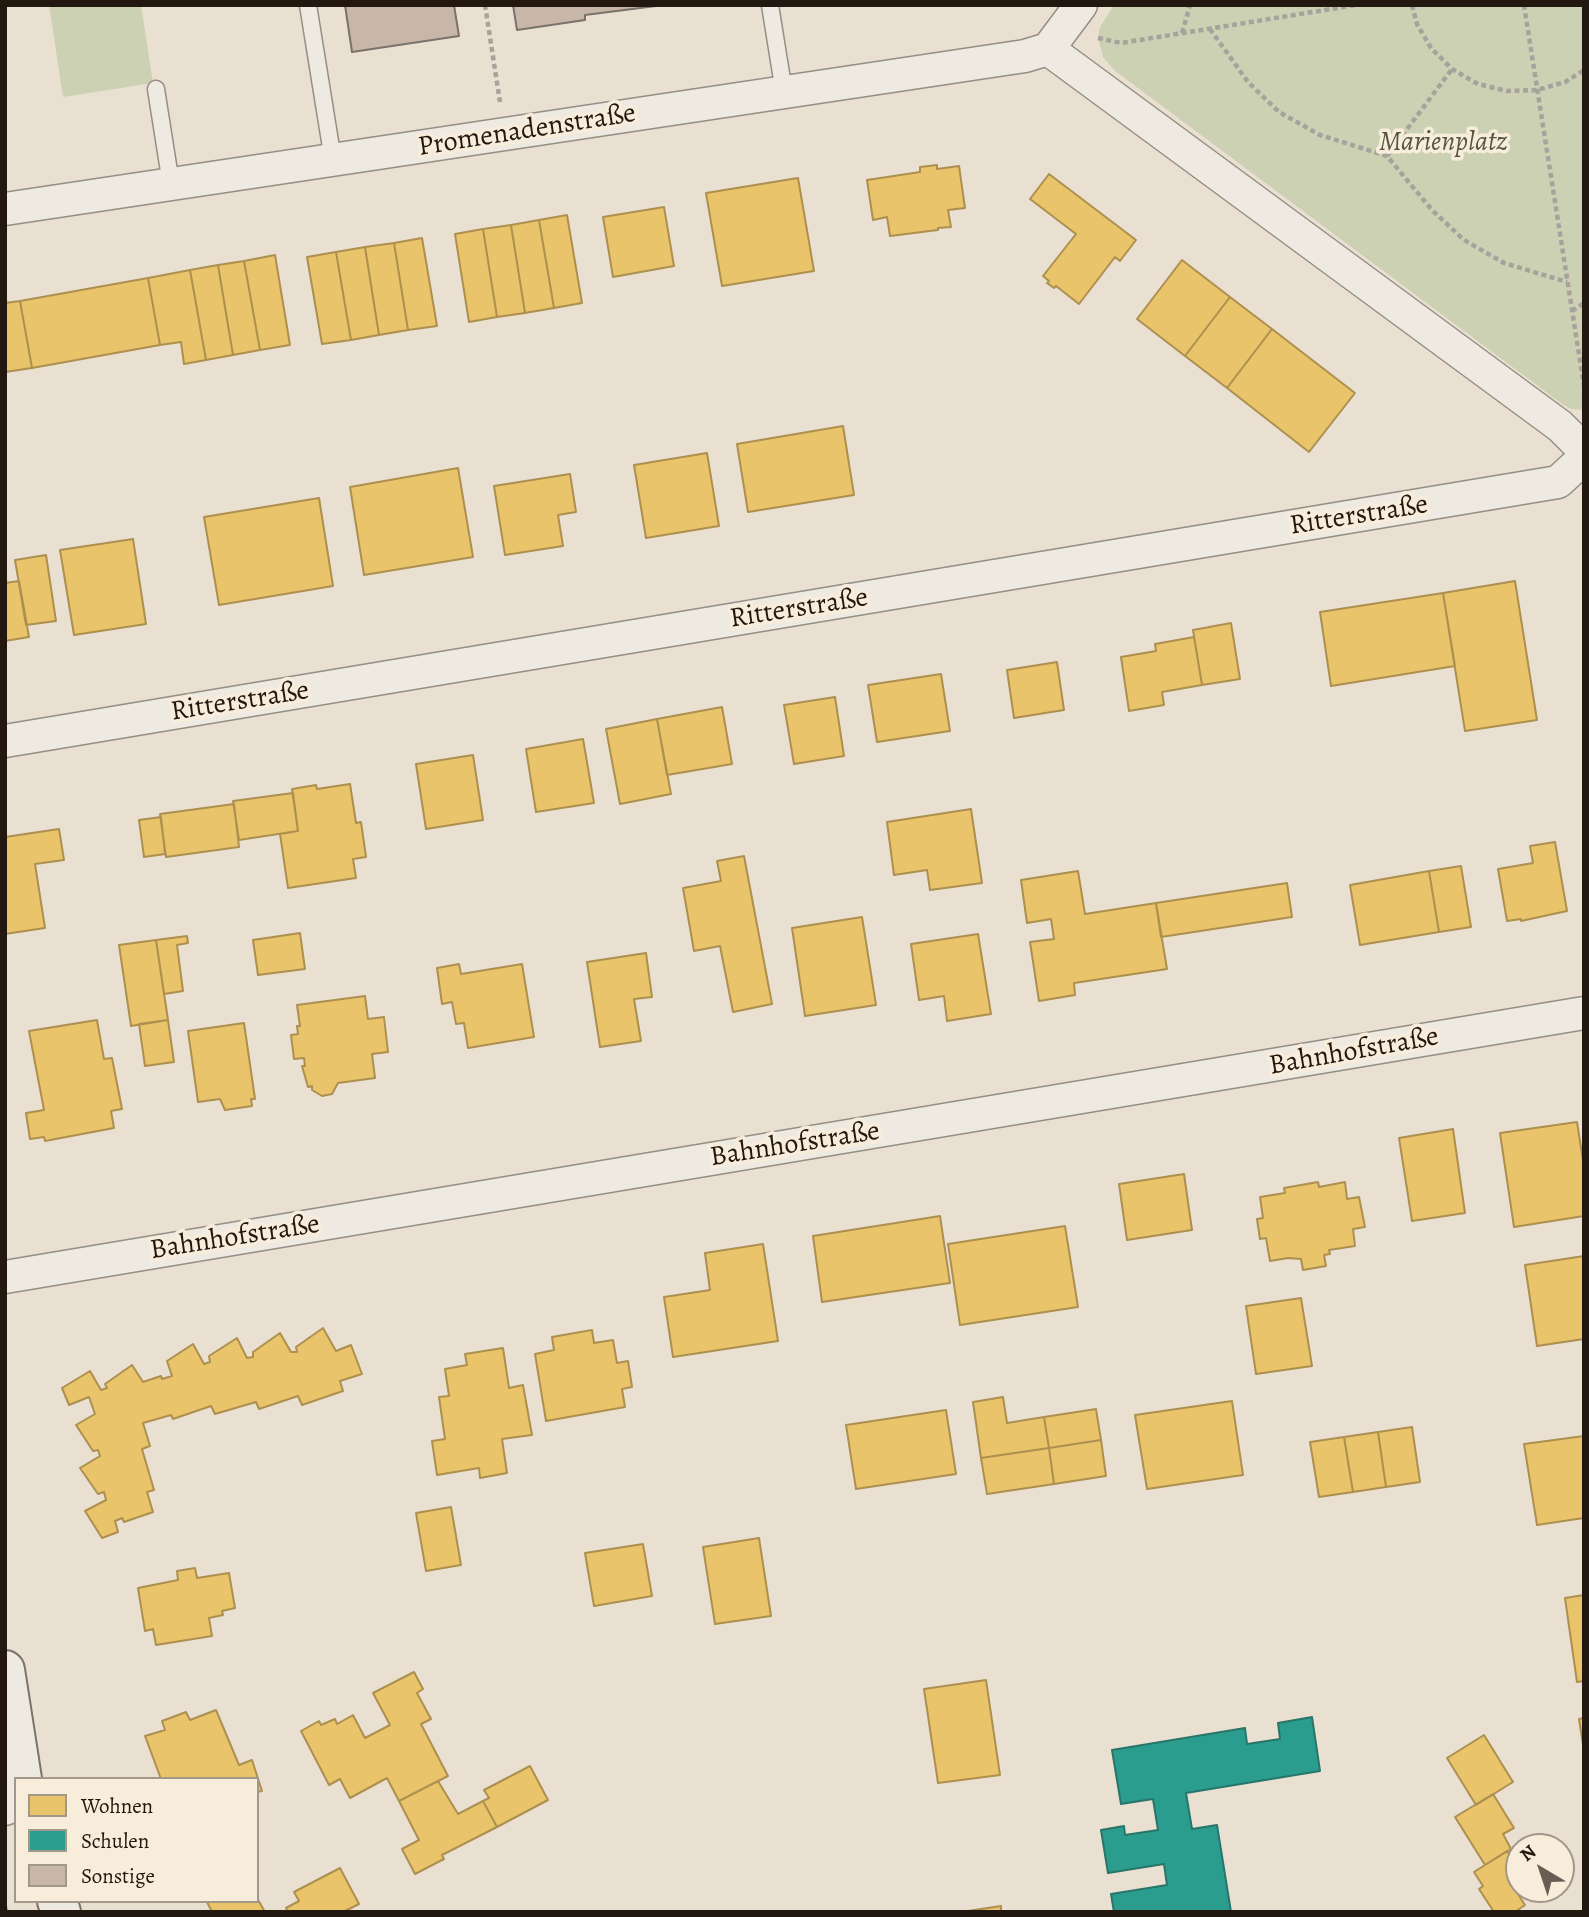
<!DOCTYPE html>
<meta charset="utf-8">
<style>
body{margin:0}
#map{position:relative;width:1589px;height:1917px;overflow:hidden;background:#eae0d2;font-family:Alegreya,serif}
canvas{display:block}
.frame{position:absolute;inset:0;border:7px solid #221810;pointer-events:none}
.legend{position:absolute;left:14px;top:1777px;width:245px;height:126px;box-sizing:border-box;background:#f8eddb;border:2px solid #a2988a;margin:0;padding:9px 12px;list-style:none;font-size:21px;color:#221810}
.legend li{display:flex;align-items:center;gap:14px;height:35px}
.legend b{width:35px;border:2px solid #a2988a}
.north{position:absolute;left:1505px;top:1833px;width:70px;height:70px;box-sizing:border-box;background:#f8eddb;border:2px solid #a2988a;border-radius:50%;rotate:321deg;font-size:19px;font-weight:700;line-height:28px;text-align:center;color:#221810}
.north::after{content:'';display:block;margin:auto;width:24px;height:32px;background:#685e54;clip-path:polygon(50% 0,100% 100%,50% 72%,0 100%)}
</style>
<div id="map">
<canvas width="1589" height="1917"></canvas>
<div class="frame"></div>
<ul class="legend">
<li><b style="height:19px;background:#e9c46a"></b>Wohnen</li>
<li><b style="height:19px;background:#2a9d8f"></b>Schulen</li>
<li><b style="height:19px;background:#c8b7a9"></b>Sonstige</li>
</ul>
<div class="north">N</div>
</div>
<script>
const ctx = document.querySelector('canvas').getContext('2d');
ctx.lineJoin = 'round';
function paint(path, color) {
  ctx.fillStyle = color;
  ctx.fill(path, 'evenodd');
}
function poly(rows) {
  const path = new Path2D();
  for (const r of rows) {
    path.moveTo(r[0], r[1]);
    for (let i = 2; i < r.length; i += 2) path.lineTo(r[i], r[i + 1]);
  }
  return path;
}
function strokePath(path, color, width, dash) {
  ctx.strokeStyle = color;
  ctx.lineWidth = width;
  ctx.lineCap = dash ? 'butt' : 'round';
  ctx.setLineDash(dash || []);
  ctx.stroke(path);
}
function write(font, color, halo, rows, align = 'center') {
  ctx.font = font + ' Alegreya,serif';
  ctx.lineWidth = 7;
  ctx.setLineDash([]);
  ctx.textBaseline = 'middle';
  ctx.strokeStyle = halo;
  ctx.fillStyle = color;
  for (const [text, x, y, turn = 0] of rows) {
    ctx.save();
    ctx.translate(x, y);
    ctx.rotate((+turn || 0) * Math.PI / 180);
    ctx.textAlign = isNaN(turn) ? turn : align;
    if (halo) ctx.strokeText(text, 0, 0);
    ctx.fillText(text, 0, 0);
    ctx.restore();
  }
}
paint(poly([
 [49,5,141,5,153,83,63,97],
 [1114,5,1584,5,1584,410,1571,409,1562,404,1115,71,1103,57,1098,38,1100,27]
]), '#cdd1b3');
const homes = poly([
 [937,165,937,169,959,166,965,208,948,210,951,227,938,228,938,230,890,236,887,217,873,220,867,180,920,172,920,167,937,165],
 [1049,174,1136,240,1120,261,1115,257,1079,304,1056,286,1054,288,1047,283,1049,281,1043,276,1076,234,1030,199,1049,174],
 [798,178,814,271,722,286,706,193,798,178],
 [664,207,674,266,613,277,603,217,664,207],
 [567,215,582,303,554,308,539,220,567,215],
 [539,220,554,308,525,313,511,225,539,220],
 [511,225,525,313,497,317,483,229,511,225],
 [483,229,497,317,469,322,455,234,483,229],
 [422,238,437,326,408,330,394,243,422,238],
 [394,243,408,330,379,335,365,247,394,243],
 [365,247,379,335,351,340,336,252,365,247],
 [336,252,351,340,322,344,307,257,336,252],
 [275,255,290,345,260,350,244,261,275,255],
 [1182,260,1230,297,1185,356,1137,319,1182,260],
 [244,261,260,350,233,355,218,265,244,261],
 [218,265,233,355,206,360,190,270,218,265],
 [190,270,206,360,184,364,181,342,160,345,148,278,190,270],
 [148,278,160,345,32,368,20,301,148,278],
 [1230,297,1272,329,1227,388,1185,356,1230,297],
 [20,301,32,368,5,372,5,303,20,301],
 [1272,329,1355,393,1309,452,1227,388,1272,329],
 [843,426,854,495,748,512,737,444,843,426],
 [707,453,719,526,646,538,634,465,707,453],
 [458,468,473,557,364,575,350,487,458,468],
 [570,474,576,512,558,515,563,546,505,555,494,486,570,474],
 [319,498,333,586,219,605,204,517,319,498],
 [133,539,146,624,74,635,60,550,133,539],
 [46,555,56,621,26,625,15,560,46,555],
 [19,581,29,637,5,641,5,583,19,581],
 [1515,581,1537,720,1465,731,1443,593,1515,581],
 [1443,593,1455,666,1331,686,1320,612,1443,593],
 [1231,623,1240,679,1202,685,1193,630,1231,623],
 [1194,637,1202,685,1162,692,1164,705,1129,711,1121,657,1156,651,1155,644,1194,637],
 [1057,662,1064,710,1014,718,1007,670,1057,662],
 [941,674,950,731,877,742,868,685,941,674],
 [835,697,844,756,794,764,784,705,835,697],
 [722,707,732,764,667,775,657,719,722,707],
 [657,719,671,794,620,804,606,729,657,719],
 [583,739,594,803,536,812,526,749,583,739],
 [473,755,483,820,426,829,416,764,473,755],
 [350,784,356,823,361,822,366,857,353,859,356,878,288,888,280,834,298,831,292,789,316,785,317,789,350,784],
 [293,793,298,831,239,840,233,801,293,793],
 [234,804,239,847,166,857,160,814,234,804],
 [971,809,982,883,930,890,927,870,894,875,887,822,971,809],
 [161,817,165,854,144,857,139,820,161,817],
 [59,829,64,860,35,864,45,928,5,934,5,837,59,829],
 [1555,842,1567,911,1521,921,1521,919,1507,921,1498,869,1533,863,1530,846,1555,842],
 [744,856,772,1004,733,1012,720,946,694,951,683,888,721,881,717,861,744,856],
 [1461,866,1471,927,1439,932,1429,871,1461,866],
 [1078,871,1085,914,1156,903,1167,969,1074,983,1075,995,1039,1001,1030,942,1054,939,1051,919,1027,923,1021,880,1078,871],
 [1429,871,1439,932,1360,945,1350,885,1429,871],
 [1287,883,1292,917,1161,937,1156,903,1287,883],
 [862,917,876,1005,805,1016,792,928,862,917],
 [300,933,305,969,258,975,253,940,300,933],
 [978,934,991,1014,947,1021,944,996,919,1000,911,944,978,934],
 [187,936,188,943,177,945,183,991,164,994,156,940,187,936],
 [156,940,168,1020,131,1026,119,945,156,940],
 [646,953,652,997,634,999,641,1041,600,1047,587,962,646,953],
 [459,964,461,974,522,964,534,1037,468,1048,464,1023,456,1024,452,1002,442,1004,437,968,459,964],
 [365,996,368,1019,384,1017,388,1052,372,1054,375,1078,338,1083,332,1094,322,1096,312,1090,312,1086,308,1087,302,1066,305,1066,304,1058,294,1059,291,1035,298,1034,297,1026,300,1026,297,1005,365,996],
 [97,1020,104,1059,112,1058,122,1109,111,1111,114,1128,45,1141,44,1137,30,1139,26,1113,44,1110,29,1031,97,1020],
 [168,1020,174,1062,145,1066,139,1024,168,1020],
 [244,1023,255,1099,251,1099,252,1106,225,1110,220,1099,198,1102,188,1031,244,1023],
 [1577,1122,1584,1167,1584,1216,1514,1227,1500,1133,1577,1122],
 [1453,1129,1465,1213,1412,1221,1399,1138,1453,1129],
 [1184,1174,1192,1230,1127,1240,1119,1184,1184,1174],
 [1318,1182,1319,1187,1345,1182,1347,1199,1359,1197,1365,1227,1353,1229,1355,1246,1329,1250,1330,1254,1324,1255,1326,1266,1303,1270,1301,1259,1288,1258,1270,1261,1266,1238,1260,1239,1257,1219,1263,1218,1260,1197,1285,1193,1284,1188,1318,1182],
 [940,1216,950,1283,822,1302,813,1236,940,1216],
 [1065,1226,1078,1307,960,1325,948,1244,1065,1226],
 [763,1244,778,1341,673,1357,664,1297,710,1290,705,1253,763,1244],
 [1584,1256,1584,1339,1537,1346,1525,1265,1584,1256],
 [1301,1298,1312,1366,1256,1374,1246,1306,1301,1298],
 [323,1328,336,1351,351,1345,362,1374,340,1381,343,1391,302,1405,298,1396,259,1409,256,1402,215,1414,211,1406,173,1419,171,1415,143,1423,150,1446,142,1449,154,1490,147,1492,153,1512,124,1522,122,1518,115,1521,118,1532,102,1538,85,1511,106,1500,104,1492,98,1494,80,1468,100,1456,98,1450,93,1451,76,1425,95,1414,89,1397,69,1405,62,1388,90,1371,101,1390,107,1388,105,1384,132,1365,143,1382,161,1376,162,1379,172,1376,167,1361,193,1344,204,1364,210,1362,209,1356,237,1338,247,1358,253,1357,253,1352,280,1333,291,1352,297,1352,296,1347,323,1328],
 [592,1330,594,1343,613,1340,617,1363,628,1361,632,1387,622,1389,625,1407,546,1421,535,1354,554,1350,552,1337,592,1330],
 [503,1348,509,1388,523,1385,532,1435,502,1439,507,1473,480,1478,479,1468,437,1475,432,1441,445,1439,439,1397,449,1396,445,1369,467,1365,465,1354,503,1348],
 [1003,1397,1007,1423,1044,1417,1049,1448,981,1458,973,1402,1003,1397],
 [1232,1401,1243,1475,1147,1489,1135,1415,1232,1401],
 [1096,1409,1101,1440,1049,1448,1044,1417,1096,1409],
 [946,1410,956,1474,856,1489,846,1425,946,1410],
 [1412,1427,1420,1482,1386,1487,1378,1432,1412,1427],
 [1378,1432,1386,1487,1353,1492,1344,1437,1378,1432],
 [1584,1436,1584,1518,1537,1525,1524,1444,1584,1436],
 [1344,1437,1353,1492,1319,1497,1310,1442,1344,1437],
 [1101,1440,1106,1476,1054,1484,1049,1448,1101,1440],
 [1049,1448,1054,1484,987,1494,981,1458,1049,1448],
 [451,1507,461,1565,426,1571,416,1513,451,1507],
 [759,1538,771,1616,715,1624,703,1547,759,1538],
 [643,1544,652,1596,594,1606,585,1553,643,1544],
 [195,1568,197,1578,229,1573,235,1608,222,1611,223,1615,209,1618,212,1636,156,1645,153,1629,145,1631,138,1588,178,1580,177,1571,195,1568],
 [1584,1595,1584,1681,1577,1682,1565,1598,1584,1595],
 [414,1672,423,1689,417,1693,431,1719,421,1724,448,1776,399,1801,387,1778,350,1798,340,1779,329,1785,301,1731,319,1721,321,1725,335,1719,337,1724,353,1715,365,1738,390,1725,373,1693,414,1672],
 [986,1680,1000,1775,938,1783,924,1689,986,1680],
 [216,1710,239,1765,252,1760,262,1791,257,1792,257,1779,161,1779,145,1736,165,1730,162,1721,186,1712,190,1720,216,1710],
 [1584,1718,1584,1751,1579,1719,1584,1718],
 [1484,1735,1513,1782,1476,1805,1447,1758,1484,1735],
 [530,1766,548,1800,497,1827,483,1801,489,1798,484,1790,530,1766],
 [438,1781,458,1814,483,1801,497,1827,442,1855,444,1859,415,1874,402,1849,419,1840,399,1801,438,1781],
 [1493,1794,1514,1828,1503,1834,1511,1849,1485,1865,1455,1817,1493,1794],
 [1507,1851,1519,1870,1520,1889,1516,1891,1525,1905,1515,1912,1494,1912,1479,1889,1483,1886,1474,1872,1507,1851],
 [340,1868,359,1904,343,1912,288,1912,286,1908,299,1901,294,1892,340,1868],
 [257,1898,265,1912,212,1912,207,1902,257,1901,257,1898],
 [1001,1906,1001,1912,961,1912,1001,1906]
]);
paint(homes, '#e9c46a');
strokePath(homes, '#ad904f', 2);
const schools = poly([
 [1312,1717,1320,1771,1186,1793,1192,1829,1217,1825,1231,1912,1114,1912,1111,1894,1167,1885,1164,1864,1108,1873,1101,1830,1124,1826,1125,1835,1158,1830,1153,1799,1121,1804,1112,1750,1245,1728,1247,1744,1280,1739,1278,1723,1312,1717]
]);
paint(schools, '#2a9d8f');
strokePath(schools, '#287569', 2);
const building = poly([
 [345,5,454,5,459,36,352,52,345,5],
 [513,5,664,5,585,15,585,20,517,30,513,5]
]);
paint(building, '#c8b7a9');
strokePath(building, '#79736b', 2);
const lane = poly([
 [308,5,333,160],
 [770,5,784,92],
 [156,89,171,184]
]);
const street = poly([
 [1048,49,1560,426,1584,450],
 [1048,49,1081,5],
 [5,209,1025,56,1048,49],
 [5,741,1558,482,1584,458],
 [5,1277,1584,1013],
 [5,1809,16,1804]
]);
const secondary = poly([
 [5,1670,22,1779],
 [57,1901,61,1912]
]);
strokePath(lane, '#948e85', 19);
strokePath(street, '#948e85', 35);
strokePath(secondary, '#79736b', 42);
strokePath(poly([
 [485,5,500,102],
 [1412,5,1417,24,1431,48,1452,69,1478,84,1507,91,1537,90,1565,82,1584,70],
 [1524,5,1584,386],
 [1210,29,1248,82,1279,112,1320,135,1387,156,1432,210,1464,240,1504,263,1567,282],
 [1182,33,1190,5],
 [1098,38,1121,43,1356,5],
 [1387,156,1452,69],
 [1572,311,1584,303],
 [5,1907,7,1912]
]), '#a6a29c', 4.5, [5, 3.5]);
strokePath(lane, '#eee9e1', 16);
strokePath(street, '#eee9e1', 32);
strokePath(secondary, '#eee9e1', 38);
write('28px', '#221810', '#f8eddb', [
 ["Promenadenstraße",527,131,-9],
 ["Ritterstraße",1359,516,-9],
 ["Ritterstraße",799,609,-9],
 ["Ritterstraße",240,702,-9],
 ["Bahnhofstraße",1354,1052,-10],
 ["Bahnhofstraße",795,1145,-9],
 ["Bahnhofstraße",235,1238,-9]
]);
write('italic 28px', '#565540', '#f8eddb', [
 ["Marienplatz",1443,143]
]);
</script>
